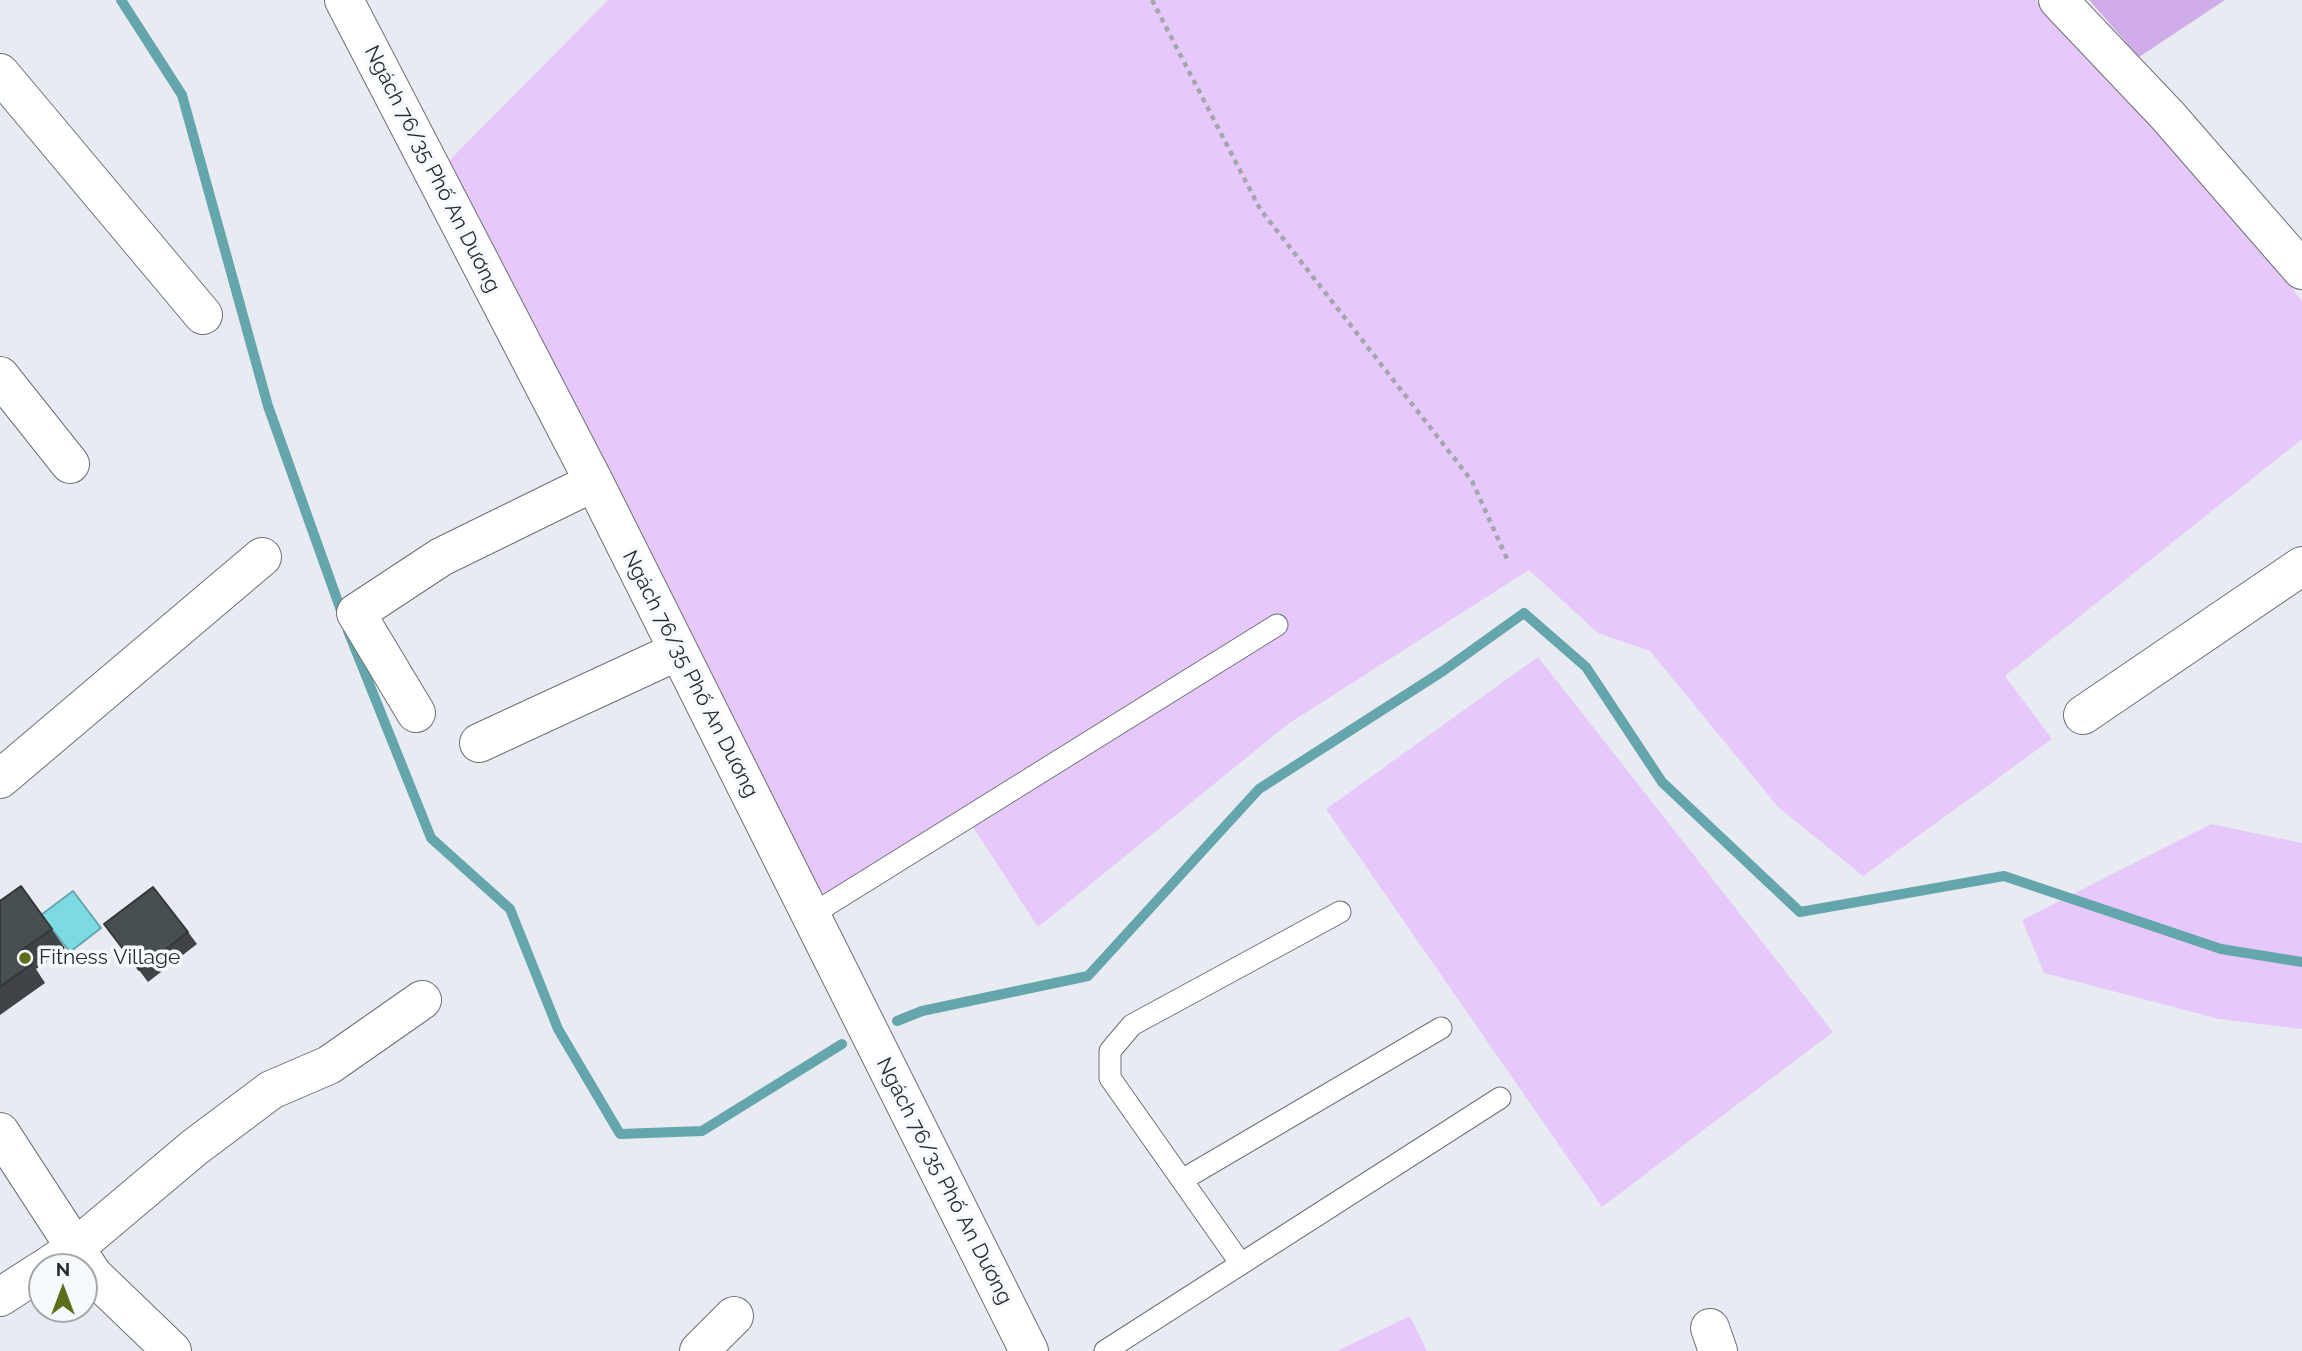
<!DOCTYPE html>
<meta charset="utf-8">
<style>
body{margin:0}
#map{position:relative;width:2302px;height:1351px;overflow:hidden;background:#e8ecf2;font-family:Raleway,sans-serif}
canvas{display:block}
.north{position:absolute;left:28px;top:1253px;width:70px;height:70px;box-sizing:border-box;background:#f6fafe;border:2px solid #a5a8ab;border-radius:50%;rotate:0deg;font-size:19px;font-weight:700;line-height:28px;text-align:center;color:#2b2c2f}
.north::after{content:'';display:block;margin:auto;width:24px;height:32px;background:#5d6d19;clip-path:polygon(50% 0,100% 100%,50% 72%,0 100%)}
</style>
<div id="map">
<canvas width="2302" height="1351"></canvas>
<div class="north">N</div>
</div>
<script>
const ctx = document.querySelector('canvas').getContext('2d');
ctx.lineJoin = 'round';
function paint(path, color) {
  ctx.fillStyle = color;
  ctx.fill(path, 'evenodd');
}
function poly(rows) {
  const path = new Path2D();
  for (const r of rows) {
    path.moveTo(r[0], r[1]);
    for (let i = 2; i < r.length; i += 2) path.lineTo(r[i], r[i + 1]);
  }
  return path;
}
function strokePath(path, color, width, dash) {
  ctx.strokeStyle = color;
  ctx.lineWidth = width;
  ctx.lineCap = dash ? 'butt' : 'round';
  ctx.setLineDash(dash || []);
  ctx.stroke(path);
}
function write(font, color, halo, rows, align = 'center') {
  ctx.font = font + ' Raleway,sans-serif';
  ctx.lineWidth = 7;
  ctx.setLineDash([]);
  ctx.textBaseline = 'middle';
  ctx.strokeStyle = halo;
  ctx.fillStyle = color;
  for (const [text, x, y, turn = 0] of rows) {
    ctx.save();
    ctx.translate(x, y);
    ctx.rotate((+turn || 0) * Math.PI / 180);
    ctx.textAlign = isNaN(turn) ? turn : align;
    if (halo) ctx.strokeText(text, 0, 0);
    ctx.fillText(text, 0, 0);
    ctx.restore();
  }
}
paint(poly([
 [608,0,2036,0,2271,257,2302,302,2302,439,2005,676,2052,739,1863,876,1778,807,1650,651,1598,633,1529,570,1288,724,1038,927,967,818,811,915,435,175],
 [1538,657,1833,1032,1602,1207,1326,809],
 [2211,824,2302,843,2302,1029,2219,1019,2044,973,2022,920],
 [1410,1316,1427,1351,1337,1351]
]), '#e6c9fa');
paint(poly([
 [2089,0,2225,0,2139,57]
]), '#d0ade9');
const water = poly([
 [73,891,101,928,70,952,41,915,73,891]
]);
paint(water, '#7cdbe2');
strokePath(water, '#64a6ac', 2);
strokePath(poly([
 [121,0,182,95,268,406,343,616],
 [348,631,431,838,510,909,558,1029,620,1134,702,1131,842,1044],
 [897,1021,922,1011,1088,976,1259,789,1443,671,1524,613,1586,667,1662,782,1800,912,2004,876,2221,949,2302,962]
]), '#64a6ac', 10);
const service = poly([
 [811,915,1277,625],
 [1182,1180,1441,1028],
 [1241,1264,1110,1078,1110,1051,1132,1025,1340,912],
 [1105,1351,1500,1098]
]);
const minor = poly([
 [344,0,594,482,1029,1351],
 [2058,0,2168,116,2302,270],
 [0,73,203,315],
 [0,376,70,464],
 [416,713,356,613,441,557,594,482],
 [2083,715,2302,566],
 [479,743,678,651],
 [0,779,262,557],
 [0,1132,93,1275,172,1351],
 [47,1267,75,1248,195,1147,271,1090,329,1065,422,1000],
 [0,1297,42,1270],
 [1710,1328,1718,1351],
 [699,1351,734,1316]
]);
strokePath(service, '#6d7176', 23);
strokePath(minor, '#6d7176', 40);
strokePath(poly([
 [1152,0,1260,209,1472,481,1509,563]
]), '#a3a6aa', 4.5, [5, 5]);
strokePath(service, '#fff', 21);
strokePath(minor, '#fff', 38);
paint(poly([
 [21,886,65,948,36,969,45,983,0,1015,0,901],
 [104,924,188,932,197,944,148,982]
]), '#3e4447');
const building = poly([
 [21,886,52,929,22,950,32,964,0,987,0,901,21,886],
 [153,887,188,932,139,970,104,924,153,887]
]);
paint(building, '#484f52');
strokePath(building, '#323739', 2);
for (const [x, y, r, color] of [
 [25,958,7,"#5d6d19"]
]) {
  const dot = new Path2D();
  dot.arc(x, y, r, 0, 2 * Math.PI);
  ctx.fillStyle = color;
  ctx.fill(dot);
  strokePath(dot, '#f6fafe', 2.5);
}
write('21px', '#2b2c2f', '#f6fafe', [
 ["Ngách 76/35 Phố An Dương",432,169,63],
 ["Ngách 76/35 Phố An Dương",690,674,63],
 ["Ngách 76/35 Phố An Dương",944,1181,63]
]);
write('21px', '#2b2c2f', '#f6fafe', [
 ["Fitness Village",39,958]
], 'left');
</script>
